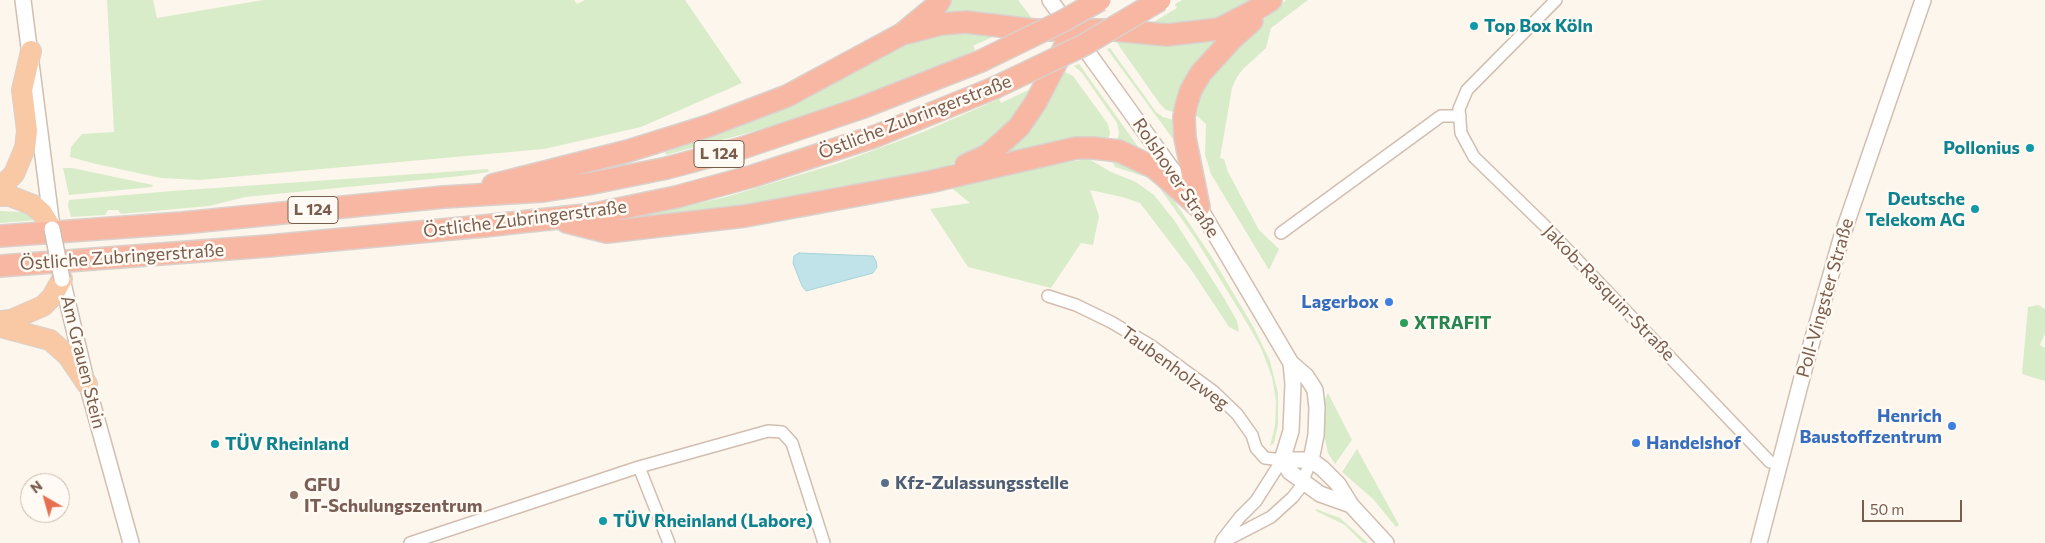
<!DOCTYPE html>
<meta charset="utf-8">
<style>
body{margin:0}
#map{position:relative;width:2045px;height:543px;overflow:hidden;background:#fdf6ec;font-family:Commissioner,sans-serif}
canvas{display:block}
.north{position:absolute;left:20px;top:473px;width:50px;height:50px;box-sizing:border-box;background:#fffaf3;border:1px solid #cabbb1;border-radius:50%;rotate:322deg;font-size:14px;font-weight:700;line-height:20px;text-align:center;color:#7a5c4d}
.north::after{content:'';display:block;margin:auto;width:18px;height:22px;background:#e76f51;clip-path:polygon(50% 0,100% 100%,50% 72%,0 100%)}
.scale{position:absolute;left:1862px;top:500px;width:100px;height:22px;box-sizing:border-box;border:2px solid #7a5c4d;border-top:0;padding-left:6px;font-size:15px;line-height:18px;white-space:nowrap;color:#7a5c4d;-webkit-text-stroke:4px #fffaf3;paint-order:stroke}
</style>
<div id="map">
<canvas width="2045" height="543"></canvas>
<div class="north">N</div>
<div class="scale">50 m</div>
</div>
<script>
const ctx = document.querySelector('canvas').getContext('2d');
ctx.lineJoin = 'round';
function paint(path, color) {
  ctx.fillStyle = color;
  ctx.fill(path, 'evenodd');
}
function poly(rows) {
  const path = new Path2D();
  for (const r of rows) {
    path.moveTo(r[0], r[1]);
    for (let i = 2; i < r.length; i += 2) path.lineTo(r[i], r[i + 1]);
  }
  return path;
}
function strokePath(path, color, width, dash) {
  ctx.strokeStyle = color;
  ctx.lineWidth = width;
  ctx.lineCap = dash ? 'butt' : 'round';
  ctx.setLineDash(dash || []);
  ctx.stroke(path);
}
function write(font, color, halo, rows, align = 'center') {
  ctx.font = font + ' Commissioner,sans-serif';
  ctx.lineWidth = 5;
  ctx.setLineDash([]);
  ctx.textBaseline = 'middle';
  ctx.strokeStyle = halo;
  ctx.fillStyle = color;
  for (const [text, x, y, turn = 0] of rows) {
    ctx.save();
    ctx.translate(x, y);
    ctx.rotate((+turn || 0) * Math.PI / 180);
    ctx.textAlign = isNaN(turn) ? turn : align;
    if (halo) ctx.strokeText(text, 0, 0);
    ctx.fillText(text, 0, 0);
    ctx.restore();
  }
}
paint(poly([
 [107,0,153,0,157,18,263,0,574,0,577,4,585,0,685,0,742,83,641,127,544,149,199,180,161,178,96,164,70,157,71,147,82,134,114,132],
 [949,0,1018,0,1031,17,1029,20,930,20],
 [1182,0,1256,0,1222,18,1145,27,1177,8,1175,4],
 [1286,0,1308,0,1271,28,1266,48,1243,69,1237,77,1232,88,1220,158,1224,159,1228,172,1259,230,1279,249,1269,270,1211,174,1205,154,1206,124,1197,116,1191,114,1193,105,1226,53],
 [1233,29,1178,113,1166,110,1160,104,1117,43,1127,38],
 [946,31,1003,32,973,46,975,50,927,72,870,94,781,124,666,155,665,152,740,125,806,96,914,39],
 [1110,48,1156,112,1163,117,1177,121,1176,143,1107,49],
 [1079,64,1139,148,1140,151,1116,143,1119,133,1117,123,1082,73,1074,66],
 [1065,72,1073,76,1108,124,1110,133,1108,141,987,162,1054,77],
 [1035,87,1016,117,976,153,943,168,835,193,633,221,633,218,726,197,839,163,923,132,999,99,1001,103],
 [1089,159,1111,172,1136,182,1154,195,1174,220,1224,298,1237,321,1239,332,1229,327,1192,271,1140,203,1122,197,1090,190,1099,216,1093,245,1081,243,1051,288,968,267,930,209,970,203,949,186,1033,166],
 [1112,161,1133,163,1167,190,1213,259,1254,328,1270,361,1278,393,1278,425,1274,443,1270,446,1275,426,1276,401,1272,377,1261,348,1250,328,1195,238,1159,187,1146,177,1115,167],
 [63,168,72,168,153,185,152,187,69,195],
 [488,169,489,172,461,176,245,197,209,206,121,214,118,210,108,210,105,215,71,217,68,206,69,200,172,191],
 [0,211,23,212,35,217,37,220,0,223],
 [2038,305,2045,309,2045,333,2040,345,2045,348,2045,381,2022,374,2028,307],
 [1328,393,1352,440,1335,464,1328,453,1325,439,1324,401],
 [1357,449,1399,525,1396,527,1373,499,1342,472],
 [1316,509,1340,518,1368,543,1363,543,1345,525,1316,511]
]), '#d8ecc9');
const water = poly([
 [799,253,873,256,876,261,877,267,873,273,806,291,802,286,793,263,794,256,799,253]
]);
paint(water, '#bfe3e8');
strokePath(water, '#a5d3da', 1);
const minor = poly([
 [1556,0,1467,90,1459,109,1461,133,1474,157,1544,225,1770,462,1780,463],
 [1281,233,1441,116,1460,116],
 [1048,296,1076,305,1111,322,1150,345,1214,392,1237,414,1252,435,1256,448,1265,458,1282,460],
 [639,467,669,543],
 [1222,540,1240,517,1256,501,1282,460],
 [410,543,639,467,768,431,782,432,792,443,824,543],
 [1221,543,1271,517,1293,497,1300,488,1311,460]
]);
const tertiary = poly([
 [23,0,52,227],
 [1050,0,1199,207,1291,363,1306,376,1312,385,1315,390,1317,408,1316,435,1311,460],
 [62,279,87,384,131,543],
 [1282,460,1311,460,1323,469,1338,484,1351,505,1386,543],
 [1282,460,1291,431,1293,384,1291,363],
 [1282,460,1290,472,1320,494,1351,505],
 [1759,543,1805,366,1841,239,1923,0]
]);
const trunk = poly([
 [0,188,14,174,25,148,27,131,22,90,31,51],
 [0,196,10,196,33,205,42,213,52,229],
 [0,321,11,320,43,306,52,297,62,279],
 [0,327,50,340,68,356,87,384]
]);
const motorway = poly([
 [907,33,941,24,966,22,1034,30,1114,30,1167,35,1219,29,1252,12,1271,0],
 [966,165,988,155,1019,127,1036,102,1065,46],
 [493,185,628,151,708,126,787,96,902,34,936,6,940,0],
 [1199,207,1185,138,1184,117,1186,106,1191,90,1201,73,1233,38,1252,21],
 [567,222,607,232,745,216,929,182,1076,148,1093,148,1119,151,1155,168,1199,207],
 [0,236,182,223,444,197,543,191,588,184,667,168,742,148,861,108,981,61],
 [0,266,268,246,484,226,594,214,676,197,753,176,876,136,994,88]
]);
strokePath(minor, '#d1beb0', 14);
strokePath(tertiary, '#d1beb0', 18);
strokePath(trunk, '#dad1cd', 22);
strokePath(motorway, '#dad1cd', 24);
strokePath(minor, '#fff', 11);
strokePath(tertiary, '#fff', 15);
strokePath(trunk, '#f9c8a4', 20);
strokePath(motorway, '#f7b7a3', 21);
const tertiaryBridge = poly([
 [52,229,62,279]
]);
const motorwayBridge = poly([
 [981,61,1065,20,1100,0],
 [994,88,1084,45,1160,0]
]);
strokePath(tertiaryBridge, '#d1beb0', 18, []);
strokePath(motorwayBridge, '#dad1cd', 24, []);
strokePath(tertiaryBridge, '#fff', 15);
strokePath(motorwayBridge, '#f7b7a3', 21);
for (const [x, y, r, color] of [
 [1474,26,5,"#0f9aa8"],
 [2030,148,5,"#0f9aa8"],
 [1975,209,5,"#0f9aa8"],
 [1389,302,5,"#3f7fe0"],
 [1404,323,5,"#2e9e5b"],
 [1952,426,5,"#3f7fe0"],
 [1636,443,5,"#3f7fe0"],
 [215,444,5,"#0f9aa8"],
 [885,483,5,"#5c6f8a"],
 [294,495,5,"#8d6e63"],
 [603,521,5,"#0f9aa8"]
]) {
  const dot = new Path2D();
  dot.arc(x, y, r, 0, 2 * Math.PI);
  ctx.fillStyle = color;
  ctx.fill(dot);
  strokePath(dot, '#fffaf3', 2);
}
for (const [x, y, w] of [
 [719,154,50],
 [313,210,50]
]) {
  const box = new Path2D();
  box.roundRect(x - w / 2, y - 13.5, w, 27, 4);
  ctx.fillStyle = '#fffaf3';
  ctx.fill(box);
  strokePath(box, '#7a5c4d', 1);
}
write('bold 16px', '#7a5c4d', null, [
 ["L 124",719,154],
 ["L 124",313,210]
]);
write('bold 18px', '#0d838f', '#fffaf3', [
 ["Top Box Köln",1484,26],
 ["Pollonius",2020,148,"right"],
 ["Deutsche",1965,199,"right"],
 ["Telekom AG",1965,220,"right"],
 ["TÜV Rheinland",225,444],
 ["TÜV Rheinland (Labore)",613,521]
], 'left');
write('18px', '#7a5c4d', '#fffaf3', [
 ["Östliche Zubringerstraße",915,117,-21],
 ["Rolshover Straße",1176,178,56],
 ["Östliche Zubringerstraße",525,219,-7],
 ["Östliche Zubringerstraße",122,257,-4],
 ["Jakob-Rasquin-Straße",1609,293,46],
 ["Poll-Vingster Straße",1825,298,-74],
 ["Am Grauen Stein",83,362,76],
 ["Taubenholzweg",1175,368,36]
]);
write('bold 18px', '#366cbe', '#fffaf3', [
 ["Lagerbox",1379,302],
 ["Henrich",1942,416],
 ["Baustoffzentrum",1942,437],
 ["Handelshof",1646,443,"left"]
], 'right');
write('bold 18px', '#27864d', '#fffaf3', [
 ["XTRAFIT",1414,323]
], 'left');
write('bold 18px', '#4e5e75', '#fffaf3', [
 ["Kfz-Zulassungsstelle",895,483]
], 'left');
write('bold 18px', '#785e54', '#fffaf3', [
 ["GFU",304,485],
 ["IT-Schulungszentrum",304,506]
], 'left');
</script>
